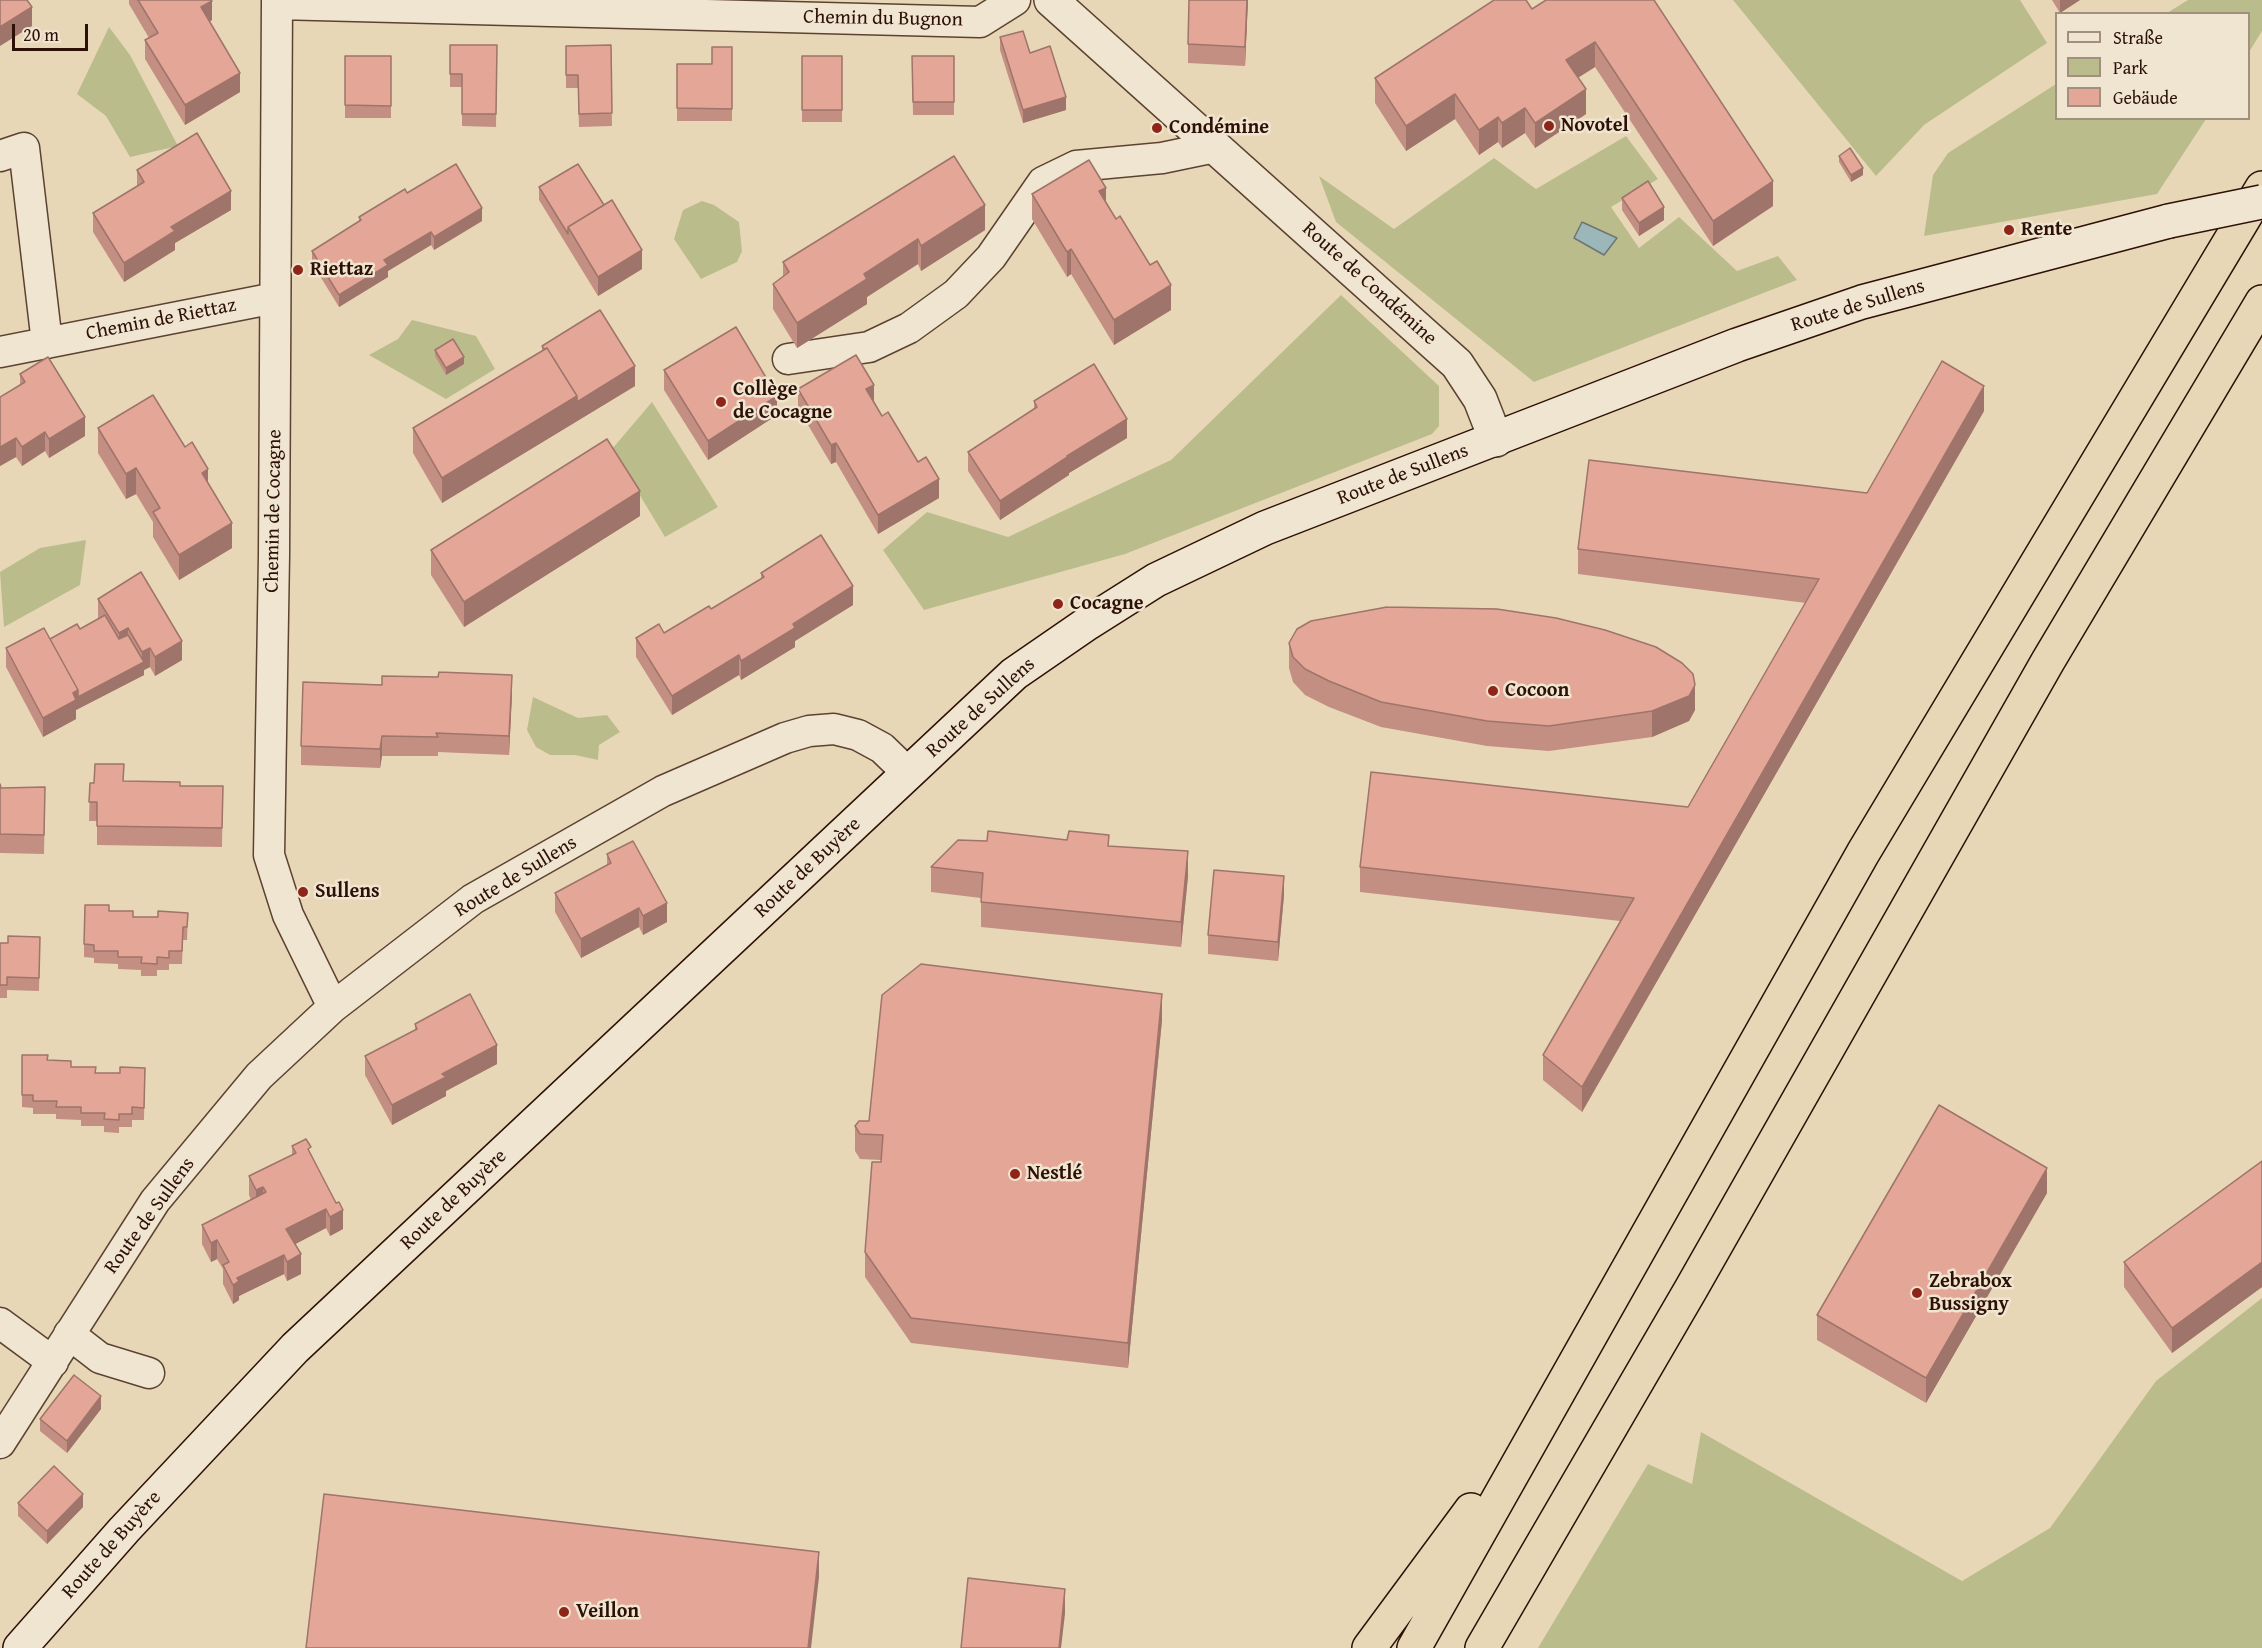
<!DOCTYPE html>
<meta charset="utf-8">
<style>
body{margin:0}
#map{position:relative;width:2262px;height:1648px;overflow:hidden;background:#e8d7b7;font-family:"Gentium Book Plus",serif}
canvas{display:block}
.legend{position:absolute;left:2055px;top:12px;width:195px;height:108px;box-sizing:border-box;background:#f0e5d0;border:2px solid #a2907f;margin:0;padding:8px 10px;list-style:none;font-size:18px;color:#2d1106}
.legend li{display:flex;align-items:center;gap:12px;height:30px}
.legend b{width:30px;border:2px solid #a2907f}
.scale{position:absolute;left:12px;top:24px;width:76px;height:27px;box-sizing:border-box;border:3px solid #2d1106;border-top:0;padding-left:8px;font-size:18px;line-height:21px;white-space:nowrap;color:#2d1106;-webkit-text-stroke:4px #f0e5d0;paint-order:stroke}
</style>
<div id="map">
<canvas width="2262" height="1648"></canvas>
<ul class="legend">
<li><b style="height:8px;background:#f0e5d0"></b>Straße</li>
<li><b style="height:16px;background:#babd8b"></b>Park</li>
<li><b style="height:16px;background:#e3a697"></b>Gebäude</li>
</ul>
<div class="scale">20 m</div>
</div>
<script>
const ctx = document.querySelector('canvas').getContext('2d');
ctx.lineJoin = 'round';
function paint(path, color) {
  ctx.fillStyle = color;
  ctx.fill(path, 'evenodd');
}
function poly(rows) {
  const path = new Path2D();
  for (const r of rows) {
    path.moveTo(r[0], r[1]);
    for (let i = 2; i < r.length; i += 2) path.lineTo(r[i], r[i + 1]);
  }
  return path;
}
function strokePath(path, color, width, dash) {
  ctx.strokeStyle = color;
  ctx.lineWidth = width;
  ctx.lineCap = dash ? 'butt' : 'round';
  ctx.setLineDash(dash || []);
  ctx.stroke(path);
}
function write(font, color, halo, rows, align = 'center') {
  ctx.font = font + ' "Gentium Book Plus",serif';
  ctx.lineWidth = 5;
  ctx.setLineDash([]);
  ctx.textBaseline = 'middle';
  ctx.strokeStyle = halo;
  ctx.fillStyle = color;
  for (const [text, x, y, turn = 0] of rows) {
    ctx.save();
    ctx.translate(x, y);
    ctx.rotate((+turn || 0) * Math.PI / 180);
    ctx.textAlign = isNaN(turn) ? turn : align;
    if (halo) ctx.strokeText(text, 0, 0);
    ctx.fillText(text, 0, 0);
    ctx.restore();
  }
}
paint(poly([
 [1733,0,2020,0,2047,43,1924,125,1876,176],
 [2188,0,2262,0,2262,31,2249,52,2248,14,2167,13],
 [109,27,130,55,178,146,130,157,106,116,77,94],
 [2056,84,2056,118,2206,119,2157,194,1924,236,1933,175,1948,153],
 [1626,136,1658,179,1611,207,1639,248,1679,217,1737,271,1778,256,1797,280,1534,382,1336,222,1319,176,1394,229,1494,158,1536,189],
 [702,201,714,205,739,222,742,251,737,262,701,279,674,239,683,210],
 [1341,295,1439,386,1439,426,1432,434,1125,554,924,610,883,550,927,512,1008,537,1171,460],
 [412,320,476,336,495,369,446,399,369,355,398,339],
 [652,402,718,507,665,537,612,449],
 [86,540,80,585,4,627,0,572,40,548],
 [533,697,578,718,607,715,620,732,599,745,598,760,575,755,550,755,536,747,527,730],
 [2262,1298,2262,1648,1538,1648,1648,1464,1692,1484,1701,1432,1962,1581,2050,1528,2156,1381]
]), '#babd8b');
const water = poly([
 [1582,222,1617,238,1604,255,1574,238,1582,222]
]);
paint(water, '#9bb7b9');
strokePath(water, '#6f7571', 1.5);
const minor = poly([
 [277,0,274,555,269,855,288,915,333,1007],
 [277,4,980,22,1015,0],
 [0,156,24,148,47,343],
 [0,352,275,298],
 [788,359,869,347,909,328,956,294,991,257,1043,182,1076,166,1162,158,1215,147],
 [0,1323,53,1362],
 [69,1334,100,1358,149,1373],
 [0,1443,155,1201,259,1076,333,1007,473,899,663,791,785,738,809,731,834,729,858,735,882,748,909,774]
]);
const tertiary = poly([
 [1051,0,1457,364,1480,399,1496,440]
]);
const secondary = poly([
 [20,1648,124,1530,295,1348,1014,674,1088,623,1156,580,1265,528,1737,345,1862,302,2169,221]
]);
const motorway = poly([
 [1369,1648,1471,1510],
 [1414,1648,1863,853,2262,188],
 [1482,1648,1691,1289,2048,661,2262,302]
]);
strokePath(minor, '#5c4232', 33);
strokePath(tertiary, '#5c4232', 36);
strokePath(secondary, '#2d1106', 36);
strokePath(motorway, '#2d1106', 36);
strokePath(minor, '#f0e5d0', 30);
strokePath(tertiary, '#f0e5d0', 33);
strokePath(secondary, '#f0e5d0', 33);
strokePath(motorway, '#e8d7b7', 33);
const secondaryBridge = poly([
 [2169,221,2262,202]
]);
strokePath(secondaryBridge, '#2d1106', 36, []);
strokePath(secondaryBridge, '#f0e5d0', 33);
paint(poly([
 [129,0,211,0,212,20,209,22,240,92,185,125,145,59,145,40,149,38,129,4],
 [1248,0,1245,66,1188,63,1188,44],
 [1654,0,1773,206,1713,246,1595,67,1578,78,1586,114,1535,148,1525,133,1502,148,1498,142,1479,155,1455,119,1406,151,1375,103,1375,78,1532,9],
 [2052,0,2080,0,2060,13],
 [1000,37,1030,53,1066,110,1023,123,1000,50],
 [450,45,497,45,496,127,462,126,462,87,450,87],
 [611,45,612,126,579,127,578,88,566,88,566,46],
 [732,47,732,121,677,121,677,64,712,64],
 [345,56,391,56,391,118,345,118],
 [802,56,842,56,842,122,802,122],
 [912,56,954,56,954,115,913,115],
 [954,156,985,230,921,271,918,264,867,297,867,304,797,348,773,309,773,284,783,277,783,262],
 [1839,156,1863,175,1851,182,1839,162],
 [137,170,231,210,175,243,175,250,124,282,93,232,93,213,137,186],
 [539,187,604,205,642,269,598,296,539,200],
 [407,193,482,221,434,250,431,245,388,271,388,277,339,307,312,263,312,251,359,222,359,217],
 [1032,194,1106,202,1171,310,1114,345,1071,274,1067,277,1032,219],
 [1622,198,1664,220,1639,236,1622,210],
 [542,346,635,386,442,503,413,453,413,428,542,351],
 [435,350,464,364,446,375,435,356],
 [664,370,777,415,708,460,664,390],
 [20,374,85,436,49,458,45,451,22,466,16,457,0,466,20,385],
 [798,389,874,401,882,416,939,498,878,534,836,462,831,464,798,408],
 [1034,401,1127,438,1069,473,1069,475,1000,520,968,471,968,452,1034,409],
 [1984,411,1582,1112,1543,1080,1543,1055,1620,921,1360,892,1360,867,1688,807,1806,603,1578,574,1578,549,1867,493],
 [98,428,185,447,208,485,232,548,179,580,153,537,153,522,136,494,126,499,98,453],
 [640,516,464,627,431,575,431,550],
 [761,573,853,605,795,641,795,647,741,680,739,675,672,715,636,657,636,638,664,633,711,609,761,579],
 [98,599,182,660,155,676,150,667,144,670,144,675,76,710,76,719,43,737,6,667,6,648,50,639,80,629,98,619],
 [1289,643,1695,710,1689,721,1652,737,1549,751,1487,746,1381,727,1329,707,1305,695,1293,682,1289,668],
 [512,694,509,755,438,752,438,756,382,756,380,768,301,765,301,746],
 [124,781,180,786,223,786,222,847,97,845,97,821,89,821,90,783],
 [0,784,1,788,45,806,44,854,0,853],
 [1109,847,1188,876,1181,947,981,927,981,898,931,892,931,867],
 [607,854,667,922,643,935,639,927,581,958,555,912,555,893,607,865],
 [1284,895,1278,961,1208,954,1208,935],
 [109,911,133,917,158,917,188,913,187,940,183,940,182,964,169,964,169,970,157,970,157,976,141,976,141,970,118,969,118,964,94,963,94,958,84,957,84,944],
 [40,937,39,991,7,990,7,998,0,998,0,943,8,943],
 [1162,1020,1128,1368,911,1343,865,1277,865,1252,881,1160,860,1159,855,1151,855,1126],
 [415,1024,497,1064,446,1091,446,1096,392,1125,365,1075,365,1056,415,1030],
 [22,1055,96,1073,120,1073,145,1068,144,1120,132,1120,132,1127,119,1127,119,1133,104,1132,104,1126,81,1126,81,1120,56,1119,56,1114,33,1114,33,1108,22,1107],
 [292,1146,311,1154,343,1229,330,1236,326,1228,295,1244,301,1274,287,1281,284,1274,239,1296,239,1300,233,1304,223,1284,223,1269,217,1259,211,1262,202,1244,202,1225,251,1200,249,1195,249,1176,292,1155],
 [2262,1161,2262,1287,2172,1353,2124,1287,2124,1262],
 [2047,1193,1926,1403,1817,1340,1817,1315],
 [101,1409,67,1453,40,1431,40,1419],
 [18,1503,83,1507,47,1544,18,1516]
]), '#c38f82');
paint(poly([
 [1247,0,1248,0,1245,66,1245,47],
 [2060,0,2080,0,2060,13],
 [212,1,212,20,201,26,201,7],
 [32,7,32,26,0,46,0,27],
 [1595,42,1595,67,1566,85,1566,60],
 [240,73,240,92,185,125,185,105],
 [1586,89,1586,114,1535,148,1535,123],
 [1455,94,1455,119,1406,151,1406,126],
 [1066,97,1066,110,1023,123,1023,110],
 [1525,108,1525,133,1502,148,1502,123],
 [1498,117,1498,142,1479,155,1479,130],
 [1863,168,1863,175,1851,182,1851,175],
 [1773,181,1773,206,1713,246,1713,221],
 [1106,188,1106,213,1099,191],
 [231,191,231,210,175,243,175,250,124,282,124,263,171,227],
 [985,205,985,230,921,271,921,246],
 [1664,207,1664,220,1639,236,1639,223],
 [482,208,482,221,434,250,434,237],
 [431,232,431,245,388,271,388,277,339,307,339,295,384,260],
 [918,239,918,264,867,297,867,304,797,348,797,323,864,274],
 [1071,249,1071,274,1067,277,1067,252],
 [642,250,642,269,598,296,598,277],
 [1171,285,1171,310,1114,345,1114,320],
 [464,357,464,364,446,375,446,368],
 [635,366,635,386,442,503,442,478,577,396],
 [874,385,874,404,866,389],
 [1984,386,1984,411,1582,1112,1582,1087],
 [777,396,777,415,708,460,708,441],
 [85,417,85,436,49,458,49,439],
 [1127,419,1127,438,1069,473,1069,475,1000,520,1000,501,1067,456],
 [45,432,45,451,22,466,22,447],
 [16,438,16,457,0,466,0,447],
 [836,443,836,462,831,464,831,445],
 [136,468,136,494,126,499,126,474],
 [208,469,208,494,202,473],
 [939,479,939,498,878,534,878,515],
 [640,491,640,516,464,627,464,602],
 [232,523,232,548,179,580,179,555],
 [853,586,853,605,795,641,795,647,741,680,741,661,793,624],
 [128,628,128,647,119,652,119,633],
 [182,641,182,660,155,676,155,657],
 [150,648,150,667,144,670,144,675,76,710,76,719,43,737,43,718,73,693,142,663,142,652],
 [739,655,739,675,672,715,672,696],
 [512,675,512,694,509,755,509,736],
 [1695,685,1695,710,1689,721,1652,737,1652,711],
 [382,736,382,756,380,768,380,749],
 [1188,851,1188,876,1181,947,1181,922],
 [1284,876,1284,895,1278,961,1278,942],
 [667,903,667,922,643,935,643,916],
 [639,908,639,927,581,958,581,939],
 [1162,994,1162,1020,1128,1368,1128,1343],
 [497,1045,497,1064,446,1091,446,1096,392,1125,392,1105,442,1074],
 [2047,1168,2047,1193,1926,1403,1926,1378],
 [263,1187,263,1206,256,1209,256,1190],
 [326,1209,326,1228,286,1249,286,1229],
 [343,1210,343,1229,330,1236,330,1217],
 [217,1240,217,1259,211,1262,211,1243],
 [301,1254,301,1274,287,1281,287,1262],
 [284,1255,284,1274,239,1296,239,1300,233,1304,233,1285,237,1278],
 [2262,1262,2262,1287,2172,1353,2172,1328],
 [101,1396,101,1409,67,1453,67,1441],
 [83,1494,83,1507,47,1544,47,1531],
 [819,1552,819,1577,811,1648,808,1648],
 [1065,1589,1065,1614,1061,1648,1059,1648]
]), '#9f746a');
const building = poly([
 [0,0,27,0,32,7,0,27,0,0],
 [138,0,211,0,212,1,201,7,240,73,185,105,145,40,158,33,138,0],
 [1189,0,1247,0,1245,47,1188,44,1189,0],
 [1494,0,1526,0,1532,9,1546,0,1654,0,1773,181,1713,221,1595,42,1566,60,1586,89,1535,123,1525,108,1502,123,1498,117,1479,130,1455,94,1406,126,1375,78,1494,0],
 [1023,31,1030,53,1050,46,1066,97,1023,110,1000,37,1023,31],
 [450,45,497,45,496,114,462,114,462,74,450,74,450,45],
 [611,45,612,113,579,114,578,75,566,75,566,46,611,45],
 [712,47,732,47,732,109,677,108,677,64,712,64,712,47],
 [345,56,391,56,391,106,345,105,345,56],
 [802,56,842,56,842,110,802,110,802,56],
 [912,56,954,56,954,102,913,102,912,56],
 [197,133,231,191,171,227,175,231,124,263,93,213,144,182,137,170,197,133],
 [1850,148,1863,168,1851,175,1839,156,1850,148],
 [954,156,985,205,921,246,918,239,864,274,867,279,797,323,773,284,789,272,783,262,954,156],
 [1089,160,1106,188,1099,191,1116,219,1120,216,1150,265,1157,261,1171,285,1114,320,1071,249,1067,252,1032,194,1089,160],
 [456,164,482,208,434,237,431,232,384,260,388,265,339,295,312,251,361,220,359,217,405,189,407,193,456,164],
 [578,164,604,205,568,227,568,234,539,187,578,164],
 [1648,181,1664,207,1639,223,1622,198,1648,181],
 [612,200,642,250,598,277,568,227,612,200],
 [600,310,635,366,577,402,577,396,547,348,544,349,542,346,600,310],
 [736,327,777,396,708,441,664,370,736,327],
 [453,339,464,357,446,368,435,350,453,339],
 [547,348,577,396,442,478,413,428,547,348],
 [856,355,874,385,866,389,882,416,888,412,918,462,926,457,939,479,878,515,836,443,831,445,798,389,856,355],
 [48,357,85,417,49,439,45,432,22,447,16,438,0,447,0,397,25,382,20,374,48,357],
 [1942,361,1984,386,1582,1087,1543,1055,1634,898,1360,867,1371,772,1688,807,1819,579,1578,549,1589,460,1867,493,1942,361],
 [1094,364,1127,419,1067,456,1069,456,1000,501,968,452,1037,407,1034,401,1094,364],
 [153,395,185,447,192,442,208,469,202,473,232,523,179,555,153,512,160,508,136,468,126,474,98,428,153,395],
 [607,439,640,491,464,602,431,550,607,439],
 [821,535,853,586,793,624,795,628,741,661,739,655,672,696,636,638,659,624,664,633,709,606,711,609,764,577,761,573,821,535],
 [141,572,182,641,155,657,150,648,142,652,128,628,119,633,98,599,141,572],
 [1387,607,1497,609,1556,618,1605,630,1656,647,1682,663,1693,674,1695,685,1689,696,1652,711,1549,726,1487,721,1381,702,1329,681,1305,669,1293,657,1289,643,1297,629,1311,621,1387,607],
 [105,615,119,639,128,635,144,662,78,697,78,690,50,639,77,624,80,629,105,615],
 [44,628,78,690,73,693,76,700,43,718,6,648,44,628],
 [439,672,512,675,509,736,436,733,438,737,382,736,380,749,301,746,303,682,382,685,382,676,438,677,439,672],
 [95,764,124,764,123,781,180,782,180,786,223,786,222,828,97,826,97,802,89,802,90,783,94,783,95,764],
 [0,784,1,788,45,787,44,835,0,834,0,784],
 [988,831,1067,840,1069,831,1109,835,1108,846,1188,851,1181,922,981,902,983,873,931,867,958,840,987,841,988,831],
 [633,841,667,903,643,916,639,908,581,939,555,893,611,863,607,854,633,841],
 [1214,870,1284,876,1278,942,1208,935,1214,870],
 [85,905,109,905,109,911,133,911,133,917,158,917,158,911,188,913,187,927,183,927,182,951,169,951,169,958,157,957,157,964,141,963,142,957,118,957,118,951,94,951,94,945,84,944,85,905],
 [8,936,40,937,39,978,7,977,7,985,0,985,0,943,8,943,8,936],
 [921,964,1162,994,1128,1343,911,1318,865,1252,872,1162,881,1162,883,1135,860,1134,855,1126,859,1121,869,1121,882,995,921,964],
 [470,994,497,1045,442,1074,446,1077,392,1105,365,1056,417,1029,415,1024,470,994],
 [22,1055,48,1055,47,1060,71,1061,71,1067,96,1067,95,1073,120,1073,120,1067,145,1068,144,1108,132,1107,132,1114,119,1114,119,1120,104,1119,105,1113,81,1113,81,1107,56,1107,57,1101,33,1101,33,1095,22,1095,22,1055],
 [1939,1105,2047,1168,1926,1378,1817,1315,1939,1105],
 [306,1139,311,1147,308,1149,336,1203,339,1202,343,1210,330,1217,326,1209,286,1229,301,1254,287,1262,284,1255,237,1278,239,1281,233,1285,223,1265,229,1262,217,1240,211,1243,202,1225,266,1192,263,1187,256,1190,249,1176,296,1153,292,1146,306,1139],
 [2262,1161,2262,1262,2172,1328,2124,1262,2262,1161],
 [74,1375,101,1396,67,1441,40,1419,74,1375],
 [54,1466,83,1494,47,1531,18,1503,54,1466],
 [324,1494,819,1552,808,1648,306,1648,324,1494],
 [968,1578,1065,1589,1059,1648,961,1648,968,1578]
]);
paint(building, '#e3a697');
strokePath(building, '#9f746a', 1.5);
for (const [x, y, r, color] of [
 [1549,126,6,"#8f2418"],
 [1157,128,6,"#8f2418"],
 [2009,230,6,"#8f2418"],
 [298,270,6,"#8f2418"],
 [721,402,6,"#8f2418"],
 [1058,604,6,"#8f2418"],
 [1493,691,6,"#8f2418"],
 [303,892,6,"#8f2418"],
 [1015,1174,6,"#8f2418"],
 [1917,1293,6,"#8f2418"],
 [564,1612,6,"#8f2418"]
]) {
  const dot = new Path2D();
  dot.arc(x, y, r, 0, 2 * Math.PI);
  ctx.fillStyle = color;
  ctx.fill(dot);
  strokePath(dot, '#f0e5d0', 2);
}
write('20px', '#2d1106', '#f0e5d0', [
 ["Chemin du Bugnon",883,19,1],
 ["Route de Condémine",1369,284,42],
 ["Route de Sullens",1858,306,-17],
 ["Chemin de Riettaz",161,320,-11],
 ["Route de Sullens",1403,475,-21],
 ["Chemin de Cocagne",274,511,-89],
 ["Route de Sullens",981,708,-42],
 ["Route de Buyère",808,868,-43],
 ["Route de Sullens",516,877,-31],
 ["Route de Buyère",454,1200,-43],
 ["Route de Sullens",150,1216,-54],
 ["Route de Buyère",112,1545,-48]
]);
write('bold 20px', '#2d1106', '#f0e5d0', [
 ["Novotel",1561,126],
 ["Condémine",1169,128],
 ["Rente",2021,230],
 ["Riettaz",310,270],
 ["Collège",733,390],
 ["de Cocagne",733,413],
 ["Cocagne",1070,604],
 ["Cocoon",1505,691],
 ["Sullens",315,892],
 ["Nestlé",1027,1174],
 ["Zebrabox",1929,1282],
 ["Bussigny",1929,1305],
 ["Veillon",576,1612]
], 'left');
</script>
